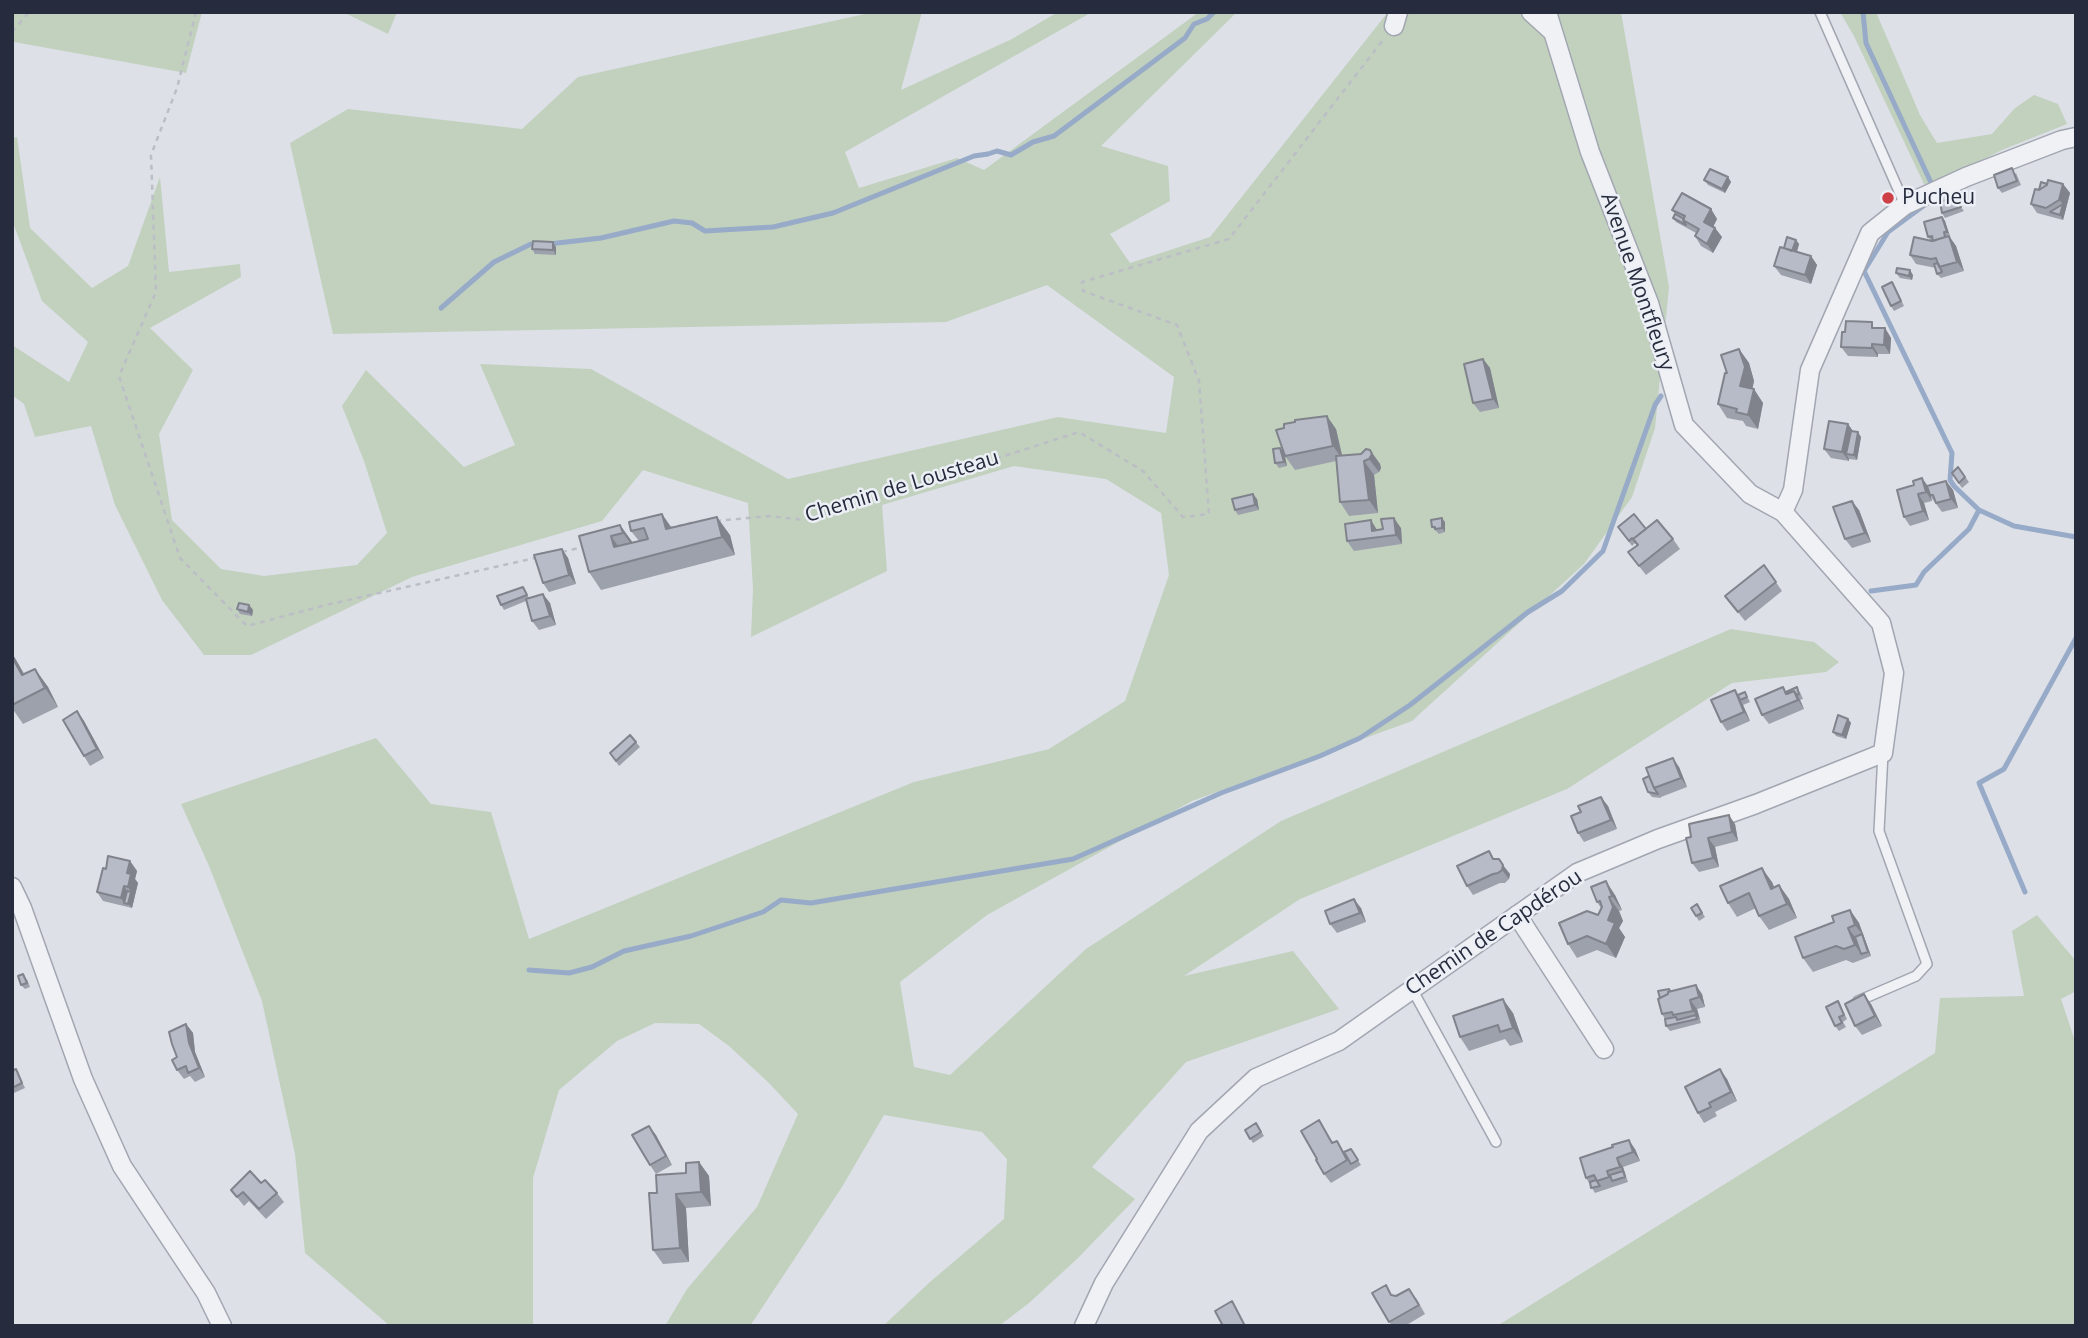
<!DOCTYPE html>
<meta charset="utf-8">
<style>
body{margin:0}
#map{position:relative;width:2088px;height:1338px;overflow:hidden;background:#dde0e7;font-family:"Open Sans",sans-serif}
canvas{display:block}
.frame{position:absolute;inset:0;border:14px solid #262c3d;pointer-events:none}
</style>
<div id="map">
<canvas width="2088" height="1338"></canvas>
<div class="frame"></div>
</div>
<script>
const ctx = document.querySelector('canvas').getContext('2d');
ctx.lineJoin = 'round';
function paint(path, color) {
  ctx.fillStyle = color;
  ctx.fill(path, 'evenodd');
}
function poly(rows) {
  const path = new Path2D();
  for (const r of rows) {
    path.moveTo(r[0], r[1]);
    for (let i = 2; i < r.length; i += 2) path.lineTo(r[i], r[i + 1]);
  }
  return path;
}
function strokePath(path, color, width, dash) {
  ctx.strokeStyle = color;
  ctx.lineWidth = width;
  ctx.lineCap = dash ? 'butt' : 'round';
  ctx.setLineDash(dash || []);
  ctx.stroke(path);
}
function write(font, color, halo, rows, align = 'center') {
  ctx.font = font + ' "Open Sans",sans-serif';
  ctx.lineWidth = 5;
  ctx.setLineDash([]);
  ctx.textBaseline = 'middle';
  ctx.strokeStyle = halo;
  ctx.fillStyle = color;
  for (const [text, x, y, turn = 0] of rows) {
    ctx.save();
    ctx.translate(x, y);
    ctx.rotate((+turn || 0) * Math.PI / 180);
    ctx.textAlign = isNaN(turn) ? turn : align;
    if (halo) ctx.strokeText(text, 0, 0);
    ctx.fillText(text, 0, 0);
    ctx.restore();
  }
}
paint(poly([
 [12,12,202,12,186,73,14,42],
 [343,12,397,12,388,34],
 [874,12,922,12,901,90,1012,39,1058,12,1092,12,845,152,859,188,957,158,984,170,1199,12,1237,12,1101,146,1168,166,1170,201,1110,234,1130,263,1210,237,1388,12,1621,12,1669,287,1655,428,1632,497,1584,564,1412,721,1192,801,987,915,900,982,914,1067,950,1075,1086,949,1281,821,1731,629,1814,642,1839,662,1826,672,1732,683,1567,789,1300,899,1184,976,1293,951,1339,1009,1186,1062,1092,1167,1135,1199,1077,1259,1029,1303,999,1326,883,1326,930,1282,1004,1219,1007,1159,982,1132,884,1115,842,1187,750,1326,665,1326,687,1289,757,1207,798,1114,768,1082,729,1046,699,1024,655,1023,617,1041,559,1090,533,1178,533,1326,390,1326,305,1253,295,1154,262,1001,209,866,181,804,376,738,431,804,491,812,529,939,914,782,1049,749,1125,701,1169,575,1161,513,1106,479,1014,466,882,505,887,571,751,637,753,589,748,503,643,470,602,521,412,577,251,655,204,655,162,600,115,505,91,426,35,437,24,404,12,395,12,345,69,382,88,342,42,301,12,220,12,138,17,137,30,228,92,288,128,266,160,177,169,272,240,264,241,277,150,328,193,370,159,434,172,520,221,569,264,576,357,565,387,533,364,461,342,406,366,370,464,467,515,445,480,364,591,369,788,479,1058,417,1166,433,1174,377,1047,285,946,322,333,334,290,143,348,109,522,129,578,77],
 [1840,12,1876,12,1920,115,1937,143,1992,134,2015,108,2034,95,2058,104,2067,124,2002,150,1937,183,1924,184,1854,36],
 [2037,915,2076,961,2076,991,2061,999,2076,1044,2076,1326,1497,1326,1935,1053,1940,998,2024,996,2012,931]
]), '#c1d1be');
strokePath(poly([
 [1863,12,1866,43,1934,189],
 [1926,204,1888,232,1864,271,1952,453,1950,480,1954,486,1979,510,2014,526,2076,537],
 [549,244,601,238,674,221,692,223,705,231,773,227,833,213,974,156,988,154,997,151,1011,155,1033,142,1054,136,1185,38,1194,24,1207,19,1214,12],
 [441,308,494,262,531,244,539,244],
 [1871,591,1916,585,1924,572,1969,529,1979,510],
 [2025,892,1979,783,2004,769,2076,638],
 [529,970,569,973,592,967,624,951,691,936,763,912,781,900,811,903,1073,859,1221,793,1320,756,1360,738,1410,705,1528,612,1562,591,1603,551,1655,405,1661,396]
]), '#97aac8', 5);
const lane = poly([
 [1820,12,1905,205],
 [1412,989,1496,1142],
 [1858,1001,1916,976,1927,964,1879,831,1883,753]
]);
const street = poly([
 [1531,12,1553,32],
 [1394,26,1398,12],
 [1783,512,1793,490,1810,370,1870,233,1905,205,1966,177,2062,140,2076,137],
 [12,887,22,908,83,1079,122,1166,206,1293,222,1326],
 [1517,915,1604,1049],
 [1084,1326,1104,1283,1199,1131,1256,1078,1339,1041,1577,873,1658,839,1756,804,1883,753,1894,673,1881,623,1783,512,1750,494,1684,425,1649,303,1590,152,1547,12]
]);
strokePath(lane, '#a2a6b1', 12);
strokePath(street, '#a2a6b1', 21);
strokePath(poly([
 [196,12,177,88,151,155,156,292,119,376,180,558,247,626,326,605,535,558],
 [12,32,29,12],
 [716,521,769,516,804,520,1079,432,1143,471,1183,517,1209,514,1199,381,1177,325,1083,291,1082,282,1229,239,1383,40],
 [668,528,696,522],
 [562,552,583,547]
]), '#bbbec5', 2.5, [5, 5]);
strokePath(lane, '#eff1f5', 9);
strokePath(street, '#eff1f5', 18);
paint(poly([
 [2016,173,2021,185,2002,193,1998,188],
 [1728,177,1731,182,1725,193,1708,185,1704,180],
 [2047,184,2063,184,2070,193,2063,220,2037,213,2031,204,2039,190],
 [1953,197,1964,211,1945,218,1942,213],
 [1711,209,1717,219,1713,227,1715,228,1722,237,1713,253,1701,246,1695,236,1696,233,1676,222,1673,218,1675,214,1672,210],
 [1942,217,1945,221,1949,236,1956,246,1964,271,1941,278,1937,274,1936,268,1916,264,1910,255,1931,241,1928,237],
 [1796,240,1799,244,1797,252,1811,256,1817,265,1811,284,1781,275,1774,266,1784,248],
 [556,247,556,255,535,254,532,249],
 [1896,273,1913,275,1912,280,1900,278],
 [1895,287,1904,306,1894,311,1891,306],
 [1877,328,1885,328,1891,338,1890,354,1878,354,1878,357,1848,356,1841,347],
 [1739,349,1749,363,1754,381,1752,389,1763,403,1758,429,1746,426,1743,421,1727,418,1718,404,1727,373],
 [1483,359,1490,368,1499,408,1480,412,1473,403],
 [1848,424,1853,431,1861,437,1857,460,1849,459,1849,461,1831,458,1824,449],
 [1336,429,1342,455,1361,454,1370,450,1380,464,1381,468,1379,472,1374,475,1378,513,1349,516,1340,502,1336,461,1295,470,1285,456],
 [1280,448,1284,452,1287,466,1279,468,1275,463],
 [1958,467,1969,482,1962,488,1952,473],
 [1922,478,1928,486,1946,481,1953,490,1958,508,1942,512,1931,497,1932,501,1924,503,1929,520,1910,526,1904,517,1914,485],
 [1257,499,1259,510,1238,515,1235,510],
 [1859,510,1871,542,1852,548,1845,539],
 [662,514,672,528,730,535,735,555,601,590,589,572,579,536,620,525,633,543,639,541,631,531],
 [1445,522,1445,532,1439,534,1432,527],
 [1618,527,1646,529,1673,539,1680,549,1646,575,1628,552,1637,545,1635,543,1632,546],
 [1401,528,1402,544,1354,551,1347,541,1377,530],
 [562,549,568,558,576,584,549,592,543,583],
 [1764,565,1782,591,1745,621,1725,596],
 [523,587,529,598,550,603,556,625,539,630,532,621,526,601,504,610,501,605],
 [249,605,253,610,252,616,240,614,237,609],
 [12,653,24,674,35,669,48,687,58,707,23,724,12,708],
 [1783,687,1786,692,1800,692,1803,699,1800,700,1804,709,1769,724,1762,715],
 [1745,692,1750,702,1743,705,1750,721,1727,731,1721,722,1738,695],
 [77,711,84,721,104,758,90,766,84,756],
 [1848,719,1851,723,1846,739,1836,736,1833,732],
 [630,735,640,747,619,766,610,753],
 [1679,767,1687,787,1661,797,1661,798,1652,797,1648,792],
 [1608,806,1617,829,1584,842,1578,833,1581,812],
 [1735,824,1738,841,1715,847,1719,867,1699,872,1692,863,1686,838],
 [1494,859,1510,874,1509,879,1505,883,1500,883,1473,895,1467,886],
 [130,861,137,871,135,879,138,883,132,908,103,901,97,892,106,869],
 [1772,882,1774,887,1779,885,1789,899,1797,918,1769,930,1759,916,1756,908,1737,917,1728,903],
 [1615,895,1622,910,1619,911,1623,921,1619,928,1625,937,1616,958,1597,950,1577,958,1568,944,1598,915,1601,908,1597,902],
 [1697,904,1705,917,1699,921,1691,908],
 [1361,908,1366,922,1337,933,1330,924],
 [1850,910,1859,923,1871,956,1853,963,1846,960,1813,972,1803,958,1834,922],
 [27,979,30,987,25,989,21,985],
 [1671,991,1702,994,1705,1007,1697,1009,1701,1023,1670,1031,1666,1026,1665,1019,1662,1014],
 [1838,1001,1847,1019,1843,1022,1846,1027,1839,1031,1835,1026],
 [1871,1004,1882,1026,1862,1035,1855,1026],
 [1513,1013,1523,1042,1510,1046,1505,1039,1469,1051,1460,1037],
 [186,1024,193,1033,195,1052,205,1077,195,1082,190,1076,184,1079,177,1070,177,1057],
 [16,1069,25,1088,14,1093,12,1090,12,1071],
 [1727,1079,1737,1101,1715,1112,1717,1116,1704,1123,1698,1113],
 [1319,1120,1333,1143,1345,1152,1351,1149,1361,1165,1331,1183,1324,1174,1317,1159],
 [1256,1123,1264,1136,1253,1143,1245,1130],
 [649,1126,672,1165,656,1174,650,1165],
 [1635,1149,1640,1161,1623,1167,1628,1182,1595,1193,1586,1178,1580,1158],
 [699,1162,709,1176,711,1206,686,1208,689,1262,663,1264,653,1250,657,1193,686,1173],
 [261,1183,277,1193,284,1202,266,1219,249,1201,244,1206,231,1190],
 [1372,1293,1416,1298,1425,1314,1405,1326,1392,1326]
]), '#9da1ab');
paint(poly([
 [1728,177,1731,182,1725,193,1722,189],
 [2063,184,2070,193,2063,220,2060,215,2063,204,2059,200],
 [1711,209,1717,219,1711,231,1704,222],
 [1942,217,1945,221,1950,236,1947,232],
 [1715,228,1722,237,1713,253,1707,244],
 [1949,236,1956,246,1964,271,1957,262],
 [1796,240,1799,244,1795,258,1791,254],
 [553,242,556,247,556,255,553,250],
 [1811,256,1817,265,1811,284,1805,275],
 [1910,270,1913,275,1912,280,1909,276],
 [1885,328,1891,338,1890,354,1884,345],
 [1872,344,1878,354,1878,357,1872,348],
 [1739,349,1749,363,1754,381,1750,400,1740,386],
 [1483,359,1490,368,1499,408,1493,399],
 [1754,389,1763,403,1758,429,1748,415],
 [1327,416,1336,429,1343,460,1333,446],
 [1848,424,1854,433,1846,454,1849,459,1849,461,1842,452],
 [1858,432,1861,437,1857,460,1854,455],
 [1280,448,1284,452,1287,466,1284,462],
 [1370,450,1380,464,1381,468,1379,472,1369,459],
 [1364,461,1374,475,1378,513,1369,500],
 [1922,478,1928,487,1932,501,1926,492],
 [1946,481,1953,490,1958,508,1951,499],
 [1253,494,1257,499,1259,510,1255,505],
 [1918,494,1924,503,1929,520,1923,511],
 [1852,501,1859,510,1871,542,1865,533],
 [662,514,674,532,666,529],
 [717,517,730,535,735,555,722,537],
 [1394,518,1401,528,1402,544,1396,535],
 [1442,518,1445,522,1445,532,1442,528],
 [1371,520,1377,530,1378,537,1372,531],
 [620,525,633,543,636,551,623,533],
 [611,536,624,555,614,547],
 [562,549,568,558,576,584,569,575],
 [543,594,550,603,556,625,550,616],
 [249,605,253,610,252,616,248,612],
 [12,653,35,693,22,675,12,657],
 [35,669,48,687,58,707,45,688],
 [1735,690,1741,699,1740,700,1743,705,1750,721,1744,712],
 [1794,691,1800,700,1804,709,1798,700],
 [77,711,84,721,104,758,97,749],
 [1848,719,1851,723,1846,739,1842,735],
 [1673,758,1679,767,1687,787,1681,778],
 [1601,797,1608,806,1617,829,1611,820],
 [1729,815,1735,824,1738,841,1732,832],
 [1708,838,1715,847,1719,867,1713,858],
 [130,861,137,871,135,879,138,883,132,908,128,904,131,892,128,887,127,873],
 [1503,865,1510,874,1509,879,1502,870],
 [1762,868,1772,882,1781,903,1771,889],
 [1606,881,1615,895,1622,910,1612,896],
 [1779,885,1789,899,1797,918,1787,904],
 [124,886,130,896,124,903,121,898],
 [1609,897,1619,911,1623,921,1619,928,1625,937,1616,958,1606,944],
 [1354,899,1361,908,1366,922,1360,913],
 [1850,910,1859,923,1871,956,1868,952,1862,934,1855,925],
 [1848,928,1858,941,1861,954,1864,959,1855,945],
 [1696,985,1702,994,1705,1007,1699,997],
 [1864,994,1871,1004,1882,1026,1875,1016],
 [1503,999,1513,1013,1523,1042,1513,1028],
 [1690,1000,1697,1009,1700,1020,1693,1011],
 [186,1024,193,1033,195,1052,205,1077,199,1068,189,1043],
 [1720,1069,1727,1079,1737,1101,1731,1092],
 [649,1126,656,1135,672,1165,666,1156],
 [1629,1140,1635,1149,1640,1161,1633,1152],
 [1617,1158,1623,1167,1626,1176,1620,1167],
 [699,1162,709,1176,711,1206,701,1192],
 [676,1194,686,1208,689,1262,680,1248]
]), '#80838b');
const building = poly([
 [2012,168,2017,181,1998,188,1994,175,2012,168],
 [1710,169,1728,177,1722,189,1704,180,1710,169],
 [2048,180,2063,184,2059,200,2046,208,2031,204,2035,189,2039,190,2047,185,2048,180],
 [2041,182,2047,184,2047,185,2039,190,2041,182],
 [1682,193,1711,209,1704,222,1715,228,1707,244,1695,236,1699,229,1683,220,1685,216,1672,210,1682,193],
 [1953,197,1961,207,1942,213,1940,202,1953,197],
 [2063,204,2060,215,2050,212,2063,204],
 [1675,214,1684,219,1683,220,1686,225,1673,218,1675,214],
 [1942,217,1947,232,1944,232,1945,237,1933,241,1932,236,1928,237,1924,222,1942,217],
 [1949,236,1957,262,1939,267,1936,258,1931,259,1910,255,1914,237,1932,241,1949,236],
 [1787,237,1796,240,1792,251,1784,248,1787,237],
 [533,241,553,242,553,250,532,249,533,241],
 [1780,247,1811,256,1805,275,1774,266,1780,247],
 [1938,263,1942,272,1937,274,1934,264,1938,263],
 [1897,268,1910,270,1909,276,1896,273,1897,268],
 [1892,282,1901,301,1891,306,1882,287,1892,282],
 [1846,321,1872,322,1872,328,1885,328,1884,345,1872,344,1872,348,1841,347,1842,332,1845,332,1846,321],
 [1739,349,1745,367,1740,386,1754,389,1748,415,1736,412,1737,409,1718,404,1725,373,1727,373,1721,355,1739,349],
 [1483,359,1493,399,1473,403,1464,364,1483,359],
 [1327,416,1333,446,1285,456,1276,430,1284,428,1284,424,1295,422,1295,420,1327,416],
 [1829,421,1848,424,1842,452,1824,449,1829,421],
 [1851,431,1858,432,1854,455,1846,454,1851,431],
 [1280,448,1284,462,1275,463,1273,449,1280,448],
 [1366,449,1370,450,1372,454,1369,459,1364,461,1369,500,1340,502,1336,456,1361,454,1366,449],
 [1958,467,1965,477,1959,483,1952,473,1958,467],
 [1922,478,1926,492,1918,494,1923,511,1904,517,1897,490,1914,485,1913,481,1922,478],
 [1946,481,1951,499,1936,503,1933,495,1930,495,1927,486,1946,481],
 [1253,494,1255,505,1235,510,1232,499,1253,494],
 [1852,501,1865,533,1845,539,1833,507,1852,501],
 [662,514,666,529,717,517,722,537,589,572,579,536,620,525,623,533,611,536,614,547,648,539,644,528,631,531,629,522,662,514],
 [1634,514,1646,529,1633,539,1636,543,1632,538,1629,541,1618,527,1634,514],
 [1394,518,1396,535,1347,541,1345,524,1371,520,1372,531,1383,529,1381,519,1394,518],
 [1442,518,1442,528,1435,529,1435,527,1432,527,1431,520,1442,518],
 [1657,520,1673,539,1639,566,1628,552,1638,545,1633,539,1657,520],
 [562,549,569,575,543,583,534,555,562,549],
 [1764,565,1776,582,1738,612,1725,596,1764,565],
 [523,587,527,595,501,605,497,596,523,587],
 [543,594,550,616,532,621,526,599,543,594],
 [239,603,249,605,248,612,237,609,239,603],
 [12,657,22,675,35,669,45,688,12,705,12,657],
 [1783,687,1786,694,1794,691,1798,700,1762,715,1755,699,1783,687],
 [1797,687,1799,694,1797,695,1794,691,1787,694,1786,692,1797,687],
 [1735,690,1744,712,1721,722,1711,700,1735,690],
 [1745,692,1747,697,1740,700,1738,695,1745,692],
 [77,711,97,749,84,756,63,720,77,711],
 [1838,715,1848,719,1842,735,1833,732,1838,715],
 [630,735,636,742,616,761,610,753,630,735],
 [1673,758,1681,778,1654,788,1646,768,1673,758],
 [1649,776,1654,788,1658,794,1648,792,1643,779,1649,776],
 [1601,797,1611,820,1578,833,1571,816,1581,812,1578,806,1601,797],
 [1729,815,1732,832,1708,838,1713,858,1692,863,1686,838,1691,837,1689,824,1729,815],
 [1489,851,1493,859,1499,859,1503,865,1502,870,1498,873,1493,874,1467,886,1457,866,1489,851],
 [108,856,130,861,127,873,131,874,128,887,124,886,121,898,97,892,103,868,106,869,108,856],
 [1762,868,1771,889,1779,885,1787,904,1759,916,1749,893,1728,903,1720,886,1762,868],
 [1606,881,1612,896,1609,897,1613,907,1608,920,1615,923,1606,944,1587,936,1568,944,1559,923,1587,911,1598,915,1602,907,1600,901,1597,902,1591,887,1606,881],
 [127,891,131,892,128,904,124,903,127,891],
 [1354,899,1360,913,1330,924,1325,911,1354,899],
 [1697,904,1702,913,1696,916,1691,908,1697,904],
 [1850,910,1855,925,1848,928,1855,945,1844,949,1836,946,1803,958,1795,937,1834,922,1832,916,1850,910],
 [1862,934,1868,952,1861,954,1855,937,1862,934],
 [23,974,27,983,21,985,18,976,23,974],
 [1696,985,1699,997,1690,1000,1693,1011,1673,1015,1672,1012,1662,1014,1658,999,1668,994,1668,992,1696,985],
 [1669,989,1670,991,1668,992,1668,994,1660,998,1658,991,1669,989],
 [1864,994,1875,1016,1855,1026,1845,1004,1864,994],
 [1503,999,1513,1028,1500,1032,1498,1025,1460,1037,1453,1016,1503,999],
 [1838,1001,1844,1015,1839,1017,1842,1023,1835,1026,1826,1007,1838,1001],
 [1696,1015,1697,1019,1666,1026,1665,1019,1676,1017,1677,1020,1696,1015],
 [186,1024,189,1043,199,1068,188,1073,186,1066,177,1070,172,1060,177,1057,172,1044,169,1032,186,1024],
 [16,1069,22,1083,12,1088,12,1071,16,1069],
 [1720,1069,1731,1092,1709,1103,1711,1107,1698,1113,1685,1087,1720,1069],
 [1319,1120,1332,1143,1337,1141,1347,1160,1324,1174,1316,1160,1317,1159,1301,1131,1319,1120],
 [1256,1123,1261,1132,1250,1139,1245,1130,1256,1123],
 [649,1126,666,1156,650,1165,632,1135,649,1126],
 [1629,1140,1633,1152,1617,1158,1620,1167,1607,1171,1609,1177,1597,1181,1594,1175,1586,1178,1580,1158,1613,1147,1612,1145,1629,1140],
 [1351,1149,1358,1160,1351,1164,1344,1152,1351,1149],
 [699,1162,701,1192,676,1194,680,1248,653,1250,649,1193,657,1193,656,1175,686,1173,686,1163,699,1162],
 [250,1171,261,1183,265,1180,277,1193,259,1209,243,1192,237,1197,231,1190,250,1171],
 [1623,1171,1625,1177,1612,1181,1610,1175,1623,1171],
 [1596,1180,1600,1186,1591,1188,1590,1182,1596,1180],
 [1386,1285,1391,1295,1396,1296,1409,1289,1419,1305,1389,1322,1372,1293,1386,1285],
 [1232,1301,1245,1326,1223,1326,1215,1311,1232,1301]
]);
paint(building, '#b7bbc7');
strokePath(building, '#80838b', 2);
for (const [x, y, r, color] of [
 [1888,198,7,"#ce4047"]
]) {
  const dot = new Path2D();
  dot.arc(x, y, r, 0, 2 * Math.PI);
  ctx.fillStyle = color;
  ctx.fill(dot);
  strokePath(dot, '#eceff5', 2.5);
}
write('21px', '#262c3d', '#eceff5', [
 ["Pucheu",1902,198]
], 'left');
write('21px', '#262c3d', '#eceff5', [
 ["Avenue Montfleury",1637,282,71],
 ["Chemin de Lousteau",902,487,-17],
 ["Chemin de Capdérou",1494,933,-34]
]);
</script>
